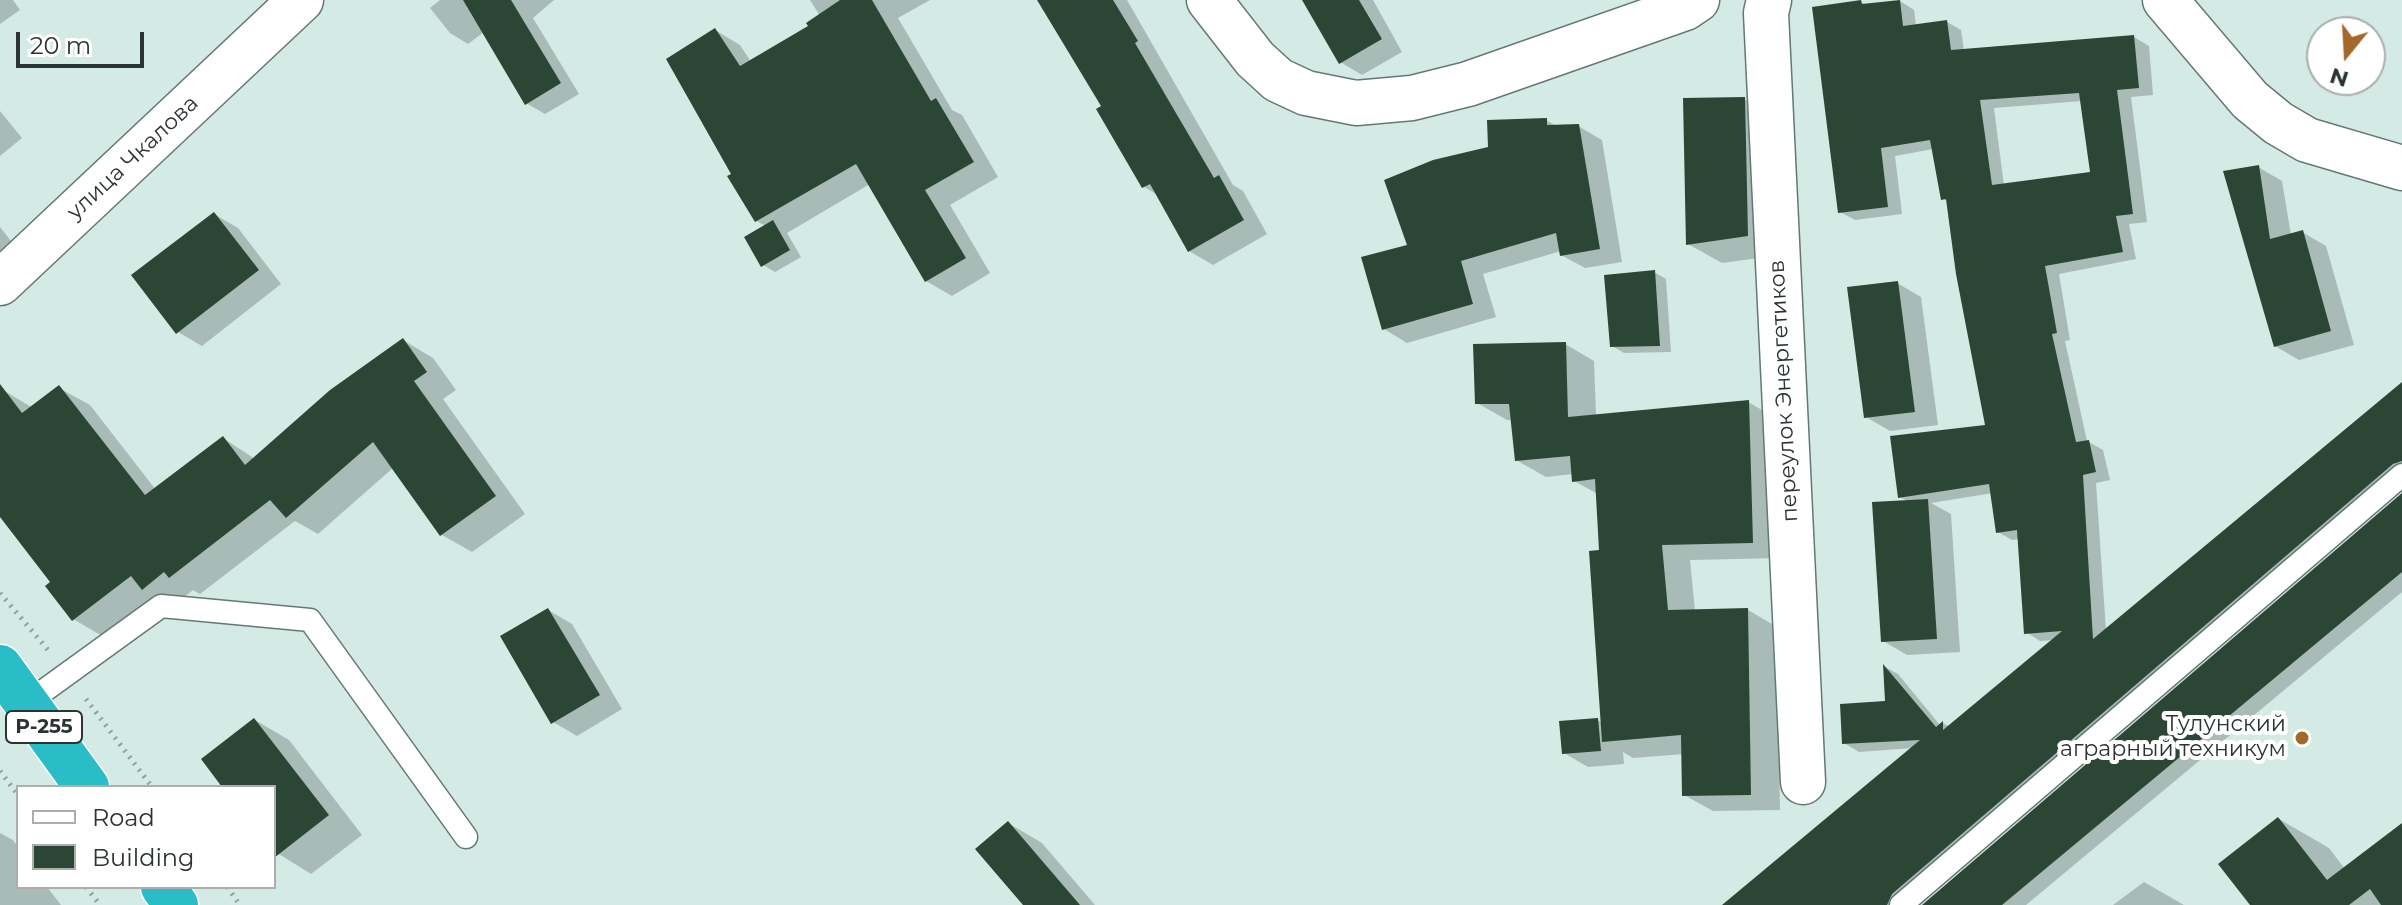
<!DOCTYPE html>
<meta charset="utf-8">
<style>
body{margin:0}
#map{position:relative;width:2402px;height:905px;overflow:hidden;background:#d3eae5;font-family:Montserrat,sans-serif}
canvas{display:block}
.legend{position:absolute;left:16px;top:785px;width:260px;height:104px;box-sizing:border-box;background:#fff;border:2px solid #aaaead;margin:0;padding:10px 14px;list-style:none;font-size:24px;color:#2b3432}
.legend li{display:flex;align-items:center;gap:16px;height:40px}
.legend b{width:40px;border:2px solid #aaaead}
.north{position:absolute;left:2306px;top:16px;width:80px;height:80px;box-sizing:border-box;background:#fff;border:2px solid #aaaead;border-radius:50%;rotate:198deg;font-size:22px;font-weight:700;line-height:32px;text-align:center;color:#2b3432}
.north::after{content:'';display:block;margin:auto;width:28px;height:36px;background:#a5682b;clip-path:polygon(50% 0,100% 100%,50% 72%,0 100%)}
.scale{position:absolute;left:16px;top:32px;width:128px;height:36px;box-sizing:border-box;border:4px solid #2b3432;border-top:0;padding-left:10px;font-size:24px;line-height:28px;white-space:nowrap;color:#2b3432;-webkit-text-stroke:6px #fff;paint-order:stroke}
</style>
<div id="map">
<canvas width="2402" height="905"></canvas>
<ul class="legend">
<li><b style="height:10px;background:#fff"></b>Road</li>
<li><b style="height:22px;background:#2c4635"></b>Building</li>
</ul>
<div class="north">N</div>
<div class="scale">20 m</div>
</div>
<script>
const ctx = document.querySelector('canvas').getContext('2d');
ctx.lineJoin = 'round';
function paint(path, color) {
  ctx.fillStyle = color;
  ctx.fill(path, 'evenodd');
}
function poly(rows) {
  const path = new Path2D();
  for (const r of rows) {
    path.moveTo(r[0], r[1]);
    for (let i = 2; i < r.length; i += 2) path.lineTo(r[i], r[i + 1]);
  }
  return path;
}
function strokePath(path, color, width, dash) {
  ctx.strokeStyle = color;
  ctx.lineWidth = width;
  ctx.lineCap = dash ? 'butt' : 'round';
  ctx.setLineDash(dash || []);
  ctx.stroke(path);
}
function write(font, color, halo, rows, align = 'center') {
  ctx.font = font + ' Montserrat,sans-serif';
  ctx.lineWidth = 8;
  ctx.setLineDash([]);
  ctx.textBaseline = 'middle';
  ctx.strokeStyle = halo;
  ctx.fillStyle = color;
  for (const [text, x, y, turn = 0] of rows) {
    ctx.save();
    ctx.translate(x, y);
    ctx.rotate((+turn || 0) * Math.PI / 180);
    ctx.textAlign = isNaN(turn) ? turn : align;
    if (halo) ctx.strokeText(text, 0, 0);
    ctx.fillText(text, 0, 0);
    ctx.restore();
  }
}
paint(poly([
 [0,0,13,0,20,10,0,24],
 [440,0,554,0,533,18,579,94,545,114,526,103,484,32,468,44,450,33,430,8],
 [810,0,930,0,898,18,952,110,962,115,998,177,950,205,990,273,952,296,926,281,870,184,787,233,801,257,775,272,763,265,766,226,756,221,734,174,715,30,740,45,751,62,811,27,820,16],
 [1040,0,1127,0,1233,185,1243,191,1267,234,1213,265,1189,251,1158,195,1144,187,1103,107],
 [1304,0,1373,0,1402,52,1362,75,1340,62],
 [1900,1,1914,10,1916,26,1947,22,1961,30,1964,51,2134,37,2149,46,2153,95,2131,97,2147,222,2129,224,2136,259,2059,274,2070,340,2065,341,2087,441,2103,450,2110,480,2096,483,2106,631,2402,384,2402,477,1905,905,1725,905,1913,748,1859,752,1844,743,1888,703,1885,667,1898,674,1940,725,1943,723,1950,727,2054,640,2040,641,2026,632,2020,539,2012,540,1998,532,1993,493,1931,503,1951,514,1960,652,1907,655,1883,641,1909,502,1900,497,1988,426,1948,201,1943,199,1933,149,1895,156,1902,214,1855,220,1840,212,1861,2,1867,5],
 [2082,101,2092,173,2004,186,1994,108],
 [1744,99,1778,119,1781,255,1722,263,1688,244],
 [0,111,22,138,0,156],
 [1546,120,1558,127,1578,126,1602,140,1622,262,1585,268,1561,255,1561,251,1483,274,1496,317,1407,343,1384,329,1409,246,1490,148],
 [2258,167,2282,181,2291,235,2302,232,2326,246,2354,345,2299,360,2275,346],
 [214,214,238,228,281,284,202,346,178,332],
 [0,227,29,264,0,287],
 [1654,272,1666,279,1671,352,1624,353,1612,346],
 [1897,283,1921,297,1938,425,1890,431,1866,417],
 [403,340,433,358,456,390,443,399,525,514,472,552,442,535,394,467,318,534,295,521,200,594,193,590,173,606,156,596,104,637,73,619,53,583,0,514,0,393,3,390,33,408,59,388,90,405,156,490,223,438,255,459],
 [1565,344,1594,361,1596,416,1748,402,1778,419,1781,558,1690,560,1695,611,1748,610,1777,627,1780,810,1713,811,1684,795,1684,754,1633,758,1623,752,1624,764,1588,767,1564,753,1597,720,1603,723,1598,494,1574,481,1573,474,1546,477,1516,460,1513,420,1507,420,1477,403],
 [2402,496,2402,592,2026,905,1926,905],
 [548,610,572,624,622,709,577,736,553,722],
 [255,720,289,740,362,835,311,874,274,851,274,787,225,787],
 [2279,819,2329,848,2345,869,2402,826,2402,905,2253,905],
 [1008,823,1042,843,1095,905,1025,905],
 [0,833,13,840,18,847,18,887,47,887,61,905,0,905],
 [2144,882,2184,905,2113,905]
]), '#0003');
paint(poly([
 [463,0,511,0,561,83,525,105],
 [840,0,872,0,931,101,936,98,974,162,925,190,966,258,925,282,856,164,755,222,727,176,731,174,666,59,715,28,740,66,808,26,806,23],
 [1037,0,1113,0,1138,41,1135,43,1214,178,1219,175,1244,220,1188,252,1150,184,1142,188,1096,109,1101,106],
 [1302,0,1359,0,1382,39,1339,64],
 [1861,0,1862,4,1900,0,1903,26,1947,20,1951,50,2134,35,2139,88,2117,90,2133,214,2116,216,2123,252,2045,266,2057,333,2052,334,2076,442,2089,440,2096,472,2083,475,2093,639,2402,382,2402,461,2393,464,1892,894,1887,905,1722,905,1920,740,1842,744,1840,704,1885,701,1883,664,1936,727,1943,721,1943,730,2062,631,2024,634,2017,530,1996,533,1989,484,1898,498,1890,436,1985,425,1956,274,1946,199,1941,200,1930,140,1881,148,1888,207,1838,213,1812,7],
 [2079,93,2090,172,1992,185,1980,100],
 [1745,97,1748,236,1686,245,1683,98],
 [1547,118,1547,125,1579,124,1600,249,1560,256,1556,233,1461,261,1473,304,1382,330,1361,257,1407,245,1384,180,1433,160,1488,147,1487,120],
 [2259,165,2270,239,2303,230,2331,331,2274,347,2223,171],
 [214,212,259,270,176,334,131,275],
 [773,220,790,250,761,267,744,237],
 [1655,270,1660,346,1610,347,1604,275],
 [1898,281,1915,412,1864,418,1847,287],
 [403,338,427,372,414,381,496,496,440,536,373,442,286,518,270,500,169,578,164,572,142,590,131,576,72,621,45,586,50,582,0,517,0,384,22,413,59,385,145,495,223,436,245,465,330,390],
 [1566,342,1568,417,1749,400,1753,543,1662,545,1668,610,1748,608,1751,795,1682,796,1681,735,1602,742,1589,551,1599,550,1595,479,1572,482,1570,456,1515,461,1509,404,1475,404,1473,344],
 [2402,493,2402,572,2002,905,1922,905],
 [1928,499,1937,639,1881,642,1872,502],
 [548,608,600,695,551,724,500,636],
 [254,718,329,815,274,858,274,787,222,787,201,759],
 [1598,718,1601,751,1562,754,1559,721],
 [2278,817,2327,880,2402,823,2402,905,2381,905,2370,889,2349,905,2250,905,2218,864],
 [1008,821,1080,905,1023,905,975,849]
]), '#2c4635');
const lane = poly([
 [27,703,161,606,310,620,466,837],
 [1901,905,2402,475]
]);
const street = poly([
 [1209,0,1255,59,1278,80,1306,93,1356,103,1412,98,1468,84,1685,8,1697,0],
 [1769,0,1766,13,1803,782],
 [2165,0,2250,100,2278,123,2307,140,2402,168],
 [0,283,301,0]
]);
const highway = poly([
 [0,667,87,787],
 [163,887,176,905]
]);
strokePath(lane, '#647974', 25);
strokePath(street, '#647974', 47);
strokePath(highway, '#fff', 47);
strokePath(poly([
 [0,593,48,650],
 [86,699,152,787],
 [0,771,18,795],
 [86,887,100,905],
 [227,887,240,905]
]), '#90a19e', 5, [2, 6]);
strokePath(lane, '#fff', 22);
strokePath(street, '#fff', 44);
strokePath(highway, '#2abcc7', 44);
for (const [x, y, r, color] of [
 [2302,738,8,"#a5682b"]
]) {
  const dot = new Path2D();
  dot.arc(x, y, r, 0, 2 * Math.PI);
  ctx.fillStyle = color;
  ctx.fill(dot);
  strokePath(dot, '#fff', 3);
}
for (const [x, y, w] of [
 [44,727,76]
]) {
  const box = new Path2D();
  box.roundRect(x - w / 2, y - 16, w, 32, 6);
  ctx.fillStyle = '#fff';
  ctx.fill(box);
  strokePath(box, '#2b3432', 2);
}
write('bold 20px', '#2b3432', null, [
 ["Р-255",44,727]
]);
write('22px', '#2b3432', '#fff', [
 ["улица Чкалова",133,158,-43],
 ["переулок Энергетиков",1784,391,-93]
]);
write('22px', '#2b3432', '#fff', [
 ["Тулунский",2286,725],
 ["аграрный техникум",2286,750]
], 'right');
</script>
